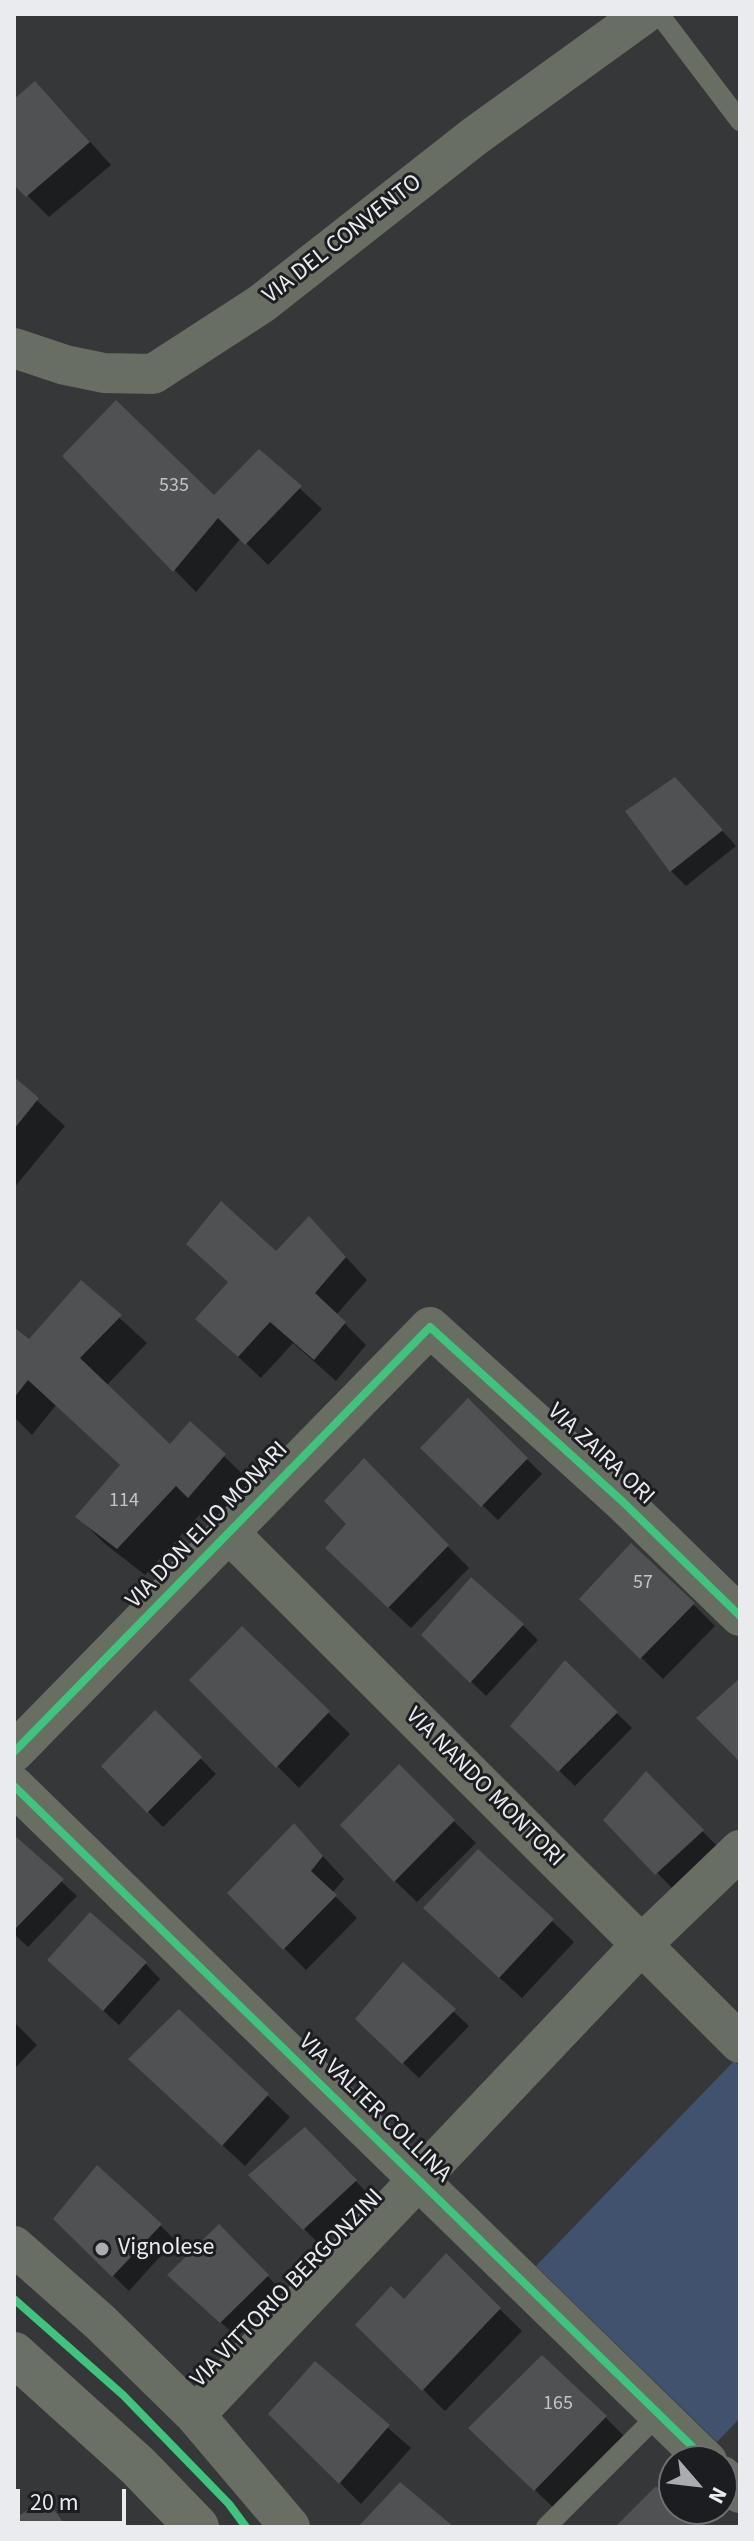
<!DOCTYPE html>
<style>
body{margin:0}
#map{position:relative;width:754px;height:2541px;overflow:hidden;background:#353739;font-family:"Source Sans 3",sans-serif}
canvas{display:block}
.frame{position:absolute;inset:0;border:16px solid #e9ebef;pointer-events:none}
.north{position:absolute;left:658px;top:2445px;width:80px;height:80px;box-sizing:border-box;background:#1c1d20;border:2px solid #6e6f73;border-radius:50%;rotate:118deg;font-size:22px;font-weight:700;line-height:32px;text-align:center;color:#e9ebef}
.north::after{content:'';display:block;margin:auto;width:28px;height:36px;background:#aaacaf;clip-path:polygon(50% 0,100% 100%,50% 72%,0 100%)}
.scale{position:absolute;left:16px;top:2489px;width:110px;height:36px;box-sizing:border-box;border:4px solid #e9ebef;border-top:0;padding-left:10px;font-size:24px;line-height:28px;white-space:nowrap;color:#e9ebef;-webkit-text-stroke:6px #1c1d20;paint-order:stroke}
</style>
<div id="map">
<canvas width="754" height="2541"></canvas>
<div class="frame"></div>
<div class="north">N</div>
<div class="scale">20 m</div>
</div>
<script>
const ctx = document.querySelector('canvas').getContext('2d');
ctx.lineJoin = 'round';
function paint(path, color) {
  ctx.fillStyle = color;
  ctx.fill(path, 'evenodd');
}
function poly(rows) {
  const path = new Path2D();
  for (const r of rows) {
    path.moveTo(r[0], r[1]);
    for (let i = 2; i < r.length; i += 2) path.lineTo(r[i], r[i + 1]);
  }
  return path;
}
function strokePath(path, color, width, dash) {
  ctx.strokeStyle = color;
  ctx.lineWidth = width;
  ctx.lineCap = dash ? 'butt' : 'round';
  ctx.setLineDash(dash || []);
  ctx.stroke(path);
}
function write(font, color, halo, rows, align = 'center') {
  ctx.font = font + ' "Source Sans 3",sans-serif';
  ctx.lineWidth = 6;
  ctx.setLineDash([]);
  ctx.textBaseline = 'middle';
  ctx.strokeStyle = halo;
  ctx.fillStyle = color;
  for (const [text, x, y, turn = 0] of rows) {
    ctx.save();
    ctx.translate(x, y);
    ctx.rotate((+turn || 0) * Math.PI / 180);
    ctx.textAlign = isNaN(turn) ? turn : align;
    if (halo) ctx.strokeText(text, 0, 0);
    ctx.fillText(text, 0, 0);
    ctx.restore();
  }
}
paint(poly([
 [734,2061,740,2067,740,2418,717,2442,536,2266]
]), '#41526f');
paint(poly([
 [14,101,57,105,111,165,49,217,14,182],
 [260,452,322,509,268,565,241,538,196,592,64,456,214,498],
 [690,795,736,846,686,886,671,871],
 [14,1080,65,1126,14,1188],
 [331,1241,367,1280,336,1315,366,1345,336,1381,293,1343,261,1378,197,1319,230,1283,276,1254],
 [81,1283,147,1343,106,1386,170,1447,190,1424,251,1482,215,1523,203,1511,145,1575,104,1543,78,1517,122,1466,56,1405,32,1435,14,1417,14,1330,30,1341],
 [468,1401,542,1474,498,1520,423,1448],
 [364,1461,469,1568,411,1628,349,1570,348,1524],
 [582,1599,693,1604,715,1626,663,1679],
 [523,1625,538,1640,486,1696,424,1635],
 [242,1629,350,1734,299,1788,192,1680],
 [566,1663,632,1728,575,1786,513,1726],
 [155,1713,216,1774,163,1827,103,1766],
 [399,1767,476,1843,417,1902,395,1881],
 [646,1774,718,1847,672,1888,606,1820],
 [294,1825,344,1879,332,1893,357,1918,306,1970,229,1893],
 [14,1838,77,1896,28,1947,14,1934],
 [552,1921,574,1942,522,1998,447,1930],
 [145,1963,160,1979,119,2025,64,1975],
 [403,1965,469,2026,419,2078,357,2019],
 [179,2012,290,2117,245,2166,152,2080],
 [14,2022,37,2045,14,2069],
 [305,2129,371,2197,319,2244,251,2175],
 [55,2219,160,2225,175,2240,129,2291],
 [219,2227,283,2292,237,2337,185,2290],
 [446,2256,522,2331,445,2411,358,2325,404,2301],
 [315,2364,411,2448,361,2504,271,2414],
 [605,2417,627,2439,557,2511,492,2449]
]), '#0007');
paint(poly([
 [35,81,90,142,26,197,14,185,14,99],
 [116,400,214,495,259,449,302,486,245,545,218,518,173,572,62,456],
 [675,777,723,830,670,872,625,811],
 [14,1077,39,1098,14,1129],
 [221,1201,276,1251,309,1216,346,1257,315,1293,346,1322,314,1360,270,1322,238,1357,195,1319,228,1282,186,1244],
 [81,1280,122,1315,80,1358,170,1444,190,1421,226,1454,188,1498,176,1486,117,1549,75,1517,120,1465,28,1380,14,1398,14,1327,29,1339],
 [468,1398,528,1458,481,1507,420,1448],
 [364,1458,449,1545,388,1608,325,1548,346,1524,324,1501],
 [631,1543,695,1603,640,1659,579,1599],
 [471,1577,524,1624,470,1683,421,1635],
 [242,1626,330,1711,276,1768,189,1680],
 [565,1660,618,1712,558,1772,510,1726],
 [740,1678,740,1762,696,1718],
 [155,1710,202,1757,147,1813,101,1766],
 [399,1764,455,1820,394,1882,340,1825],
 [646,1771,704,1830,655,1875,603,1820],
 [294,1823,323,1856,311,1871,337,1895,283,1950,227,1893],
 [14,1835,64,1879,14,1930],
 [478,1849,554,1919,499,1978,423,1908],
 [90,1912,147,1962,103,2011,47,1960],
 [403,1962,456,2009,402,2064,355,2019],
 [179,2009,269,2094,222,2146,128,2059],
 [305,2127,357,2180,303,2230,248,2175],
 [97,2165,162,2224,112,2277,53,2219],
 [219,2224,269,2275,220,2323,167,2275],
 [446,2253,501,2308,422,2391,355,2325,391,2286,404,2299],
 [542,2355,607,2416,534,2491,468,2428],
 [315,2361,390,2425,339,2484,268,2414],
 [400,2482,454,2527,358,2527],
 [656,2486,674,2503,674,2509,681,2509,701,2527,615,2527],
 [45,2498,67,2527,14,2527,14,2519]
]), '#4f5153');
strokePath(poly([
 [659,14,740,121],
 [546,2527,659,2414]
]), '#696e63', 20);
strokePath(poly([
 [14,348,65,365,104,373,153,374,261,304,475,136,644,14],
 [229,1533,740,2043],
 [14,1752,430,1327,623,1502,740,1616],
 [14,1786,707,2461],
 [14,2246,100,2322,195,2415,290,2527],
 [195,2415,641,1945,740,1850],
 [722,2476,740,2493]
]), '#696e63', 40);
strokePath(poly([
 [14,2354,138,2466,197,2527]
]), '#6a7064', 44);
strokePath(poly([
 [14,1752,430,1327,623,1502,740,1616],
 [14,1786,707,2461],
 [14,2299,123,2395,229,2504,246,2527]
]), '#40c37c', 8);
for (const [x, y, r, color] of [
 [102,2249,8,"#aaacaf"]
]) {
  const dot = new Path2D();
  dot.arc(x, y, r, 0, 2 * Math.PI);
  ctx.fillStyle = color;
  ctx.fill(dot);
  strokePath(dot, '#1c1d20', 3);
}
write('20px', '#c2c4c8', null, [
 ["535",174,487],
 ["114",124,1502],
 ["57",643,1584],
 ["165",558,2405]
]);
write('24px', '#e9ebef', '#1c1d20', [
 ["VIA DEL CONVENTO",343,240,-38],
 ["VIA ZAIRA ORI",600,1455,43],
 ["VIA DON ELIO MONARI",208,1526,-46],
 ["VIA NANDO MONTORI",484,1788,45],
 ["VIA VALTER COLLINA",374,2109,44],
 ["VIA VITTORIO BERGONZINI",288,2289,-46]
]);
write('24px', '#e9ebef', '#1c1d20', [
 ["Vignolese",118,2249]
], 'left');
</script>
